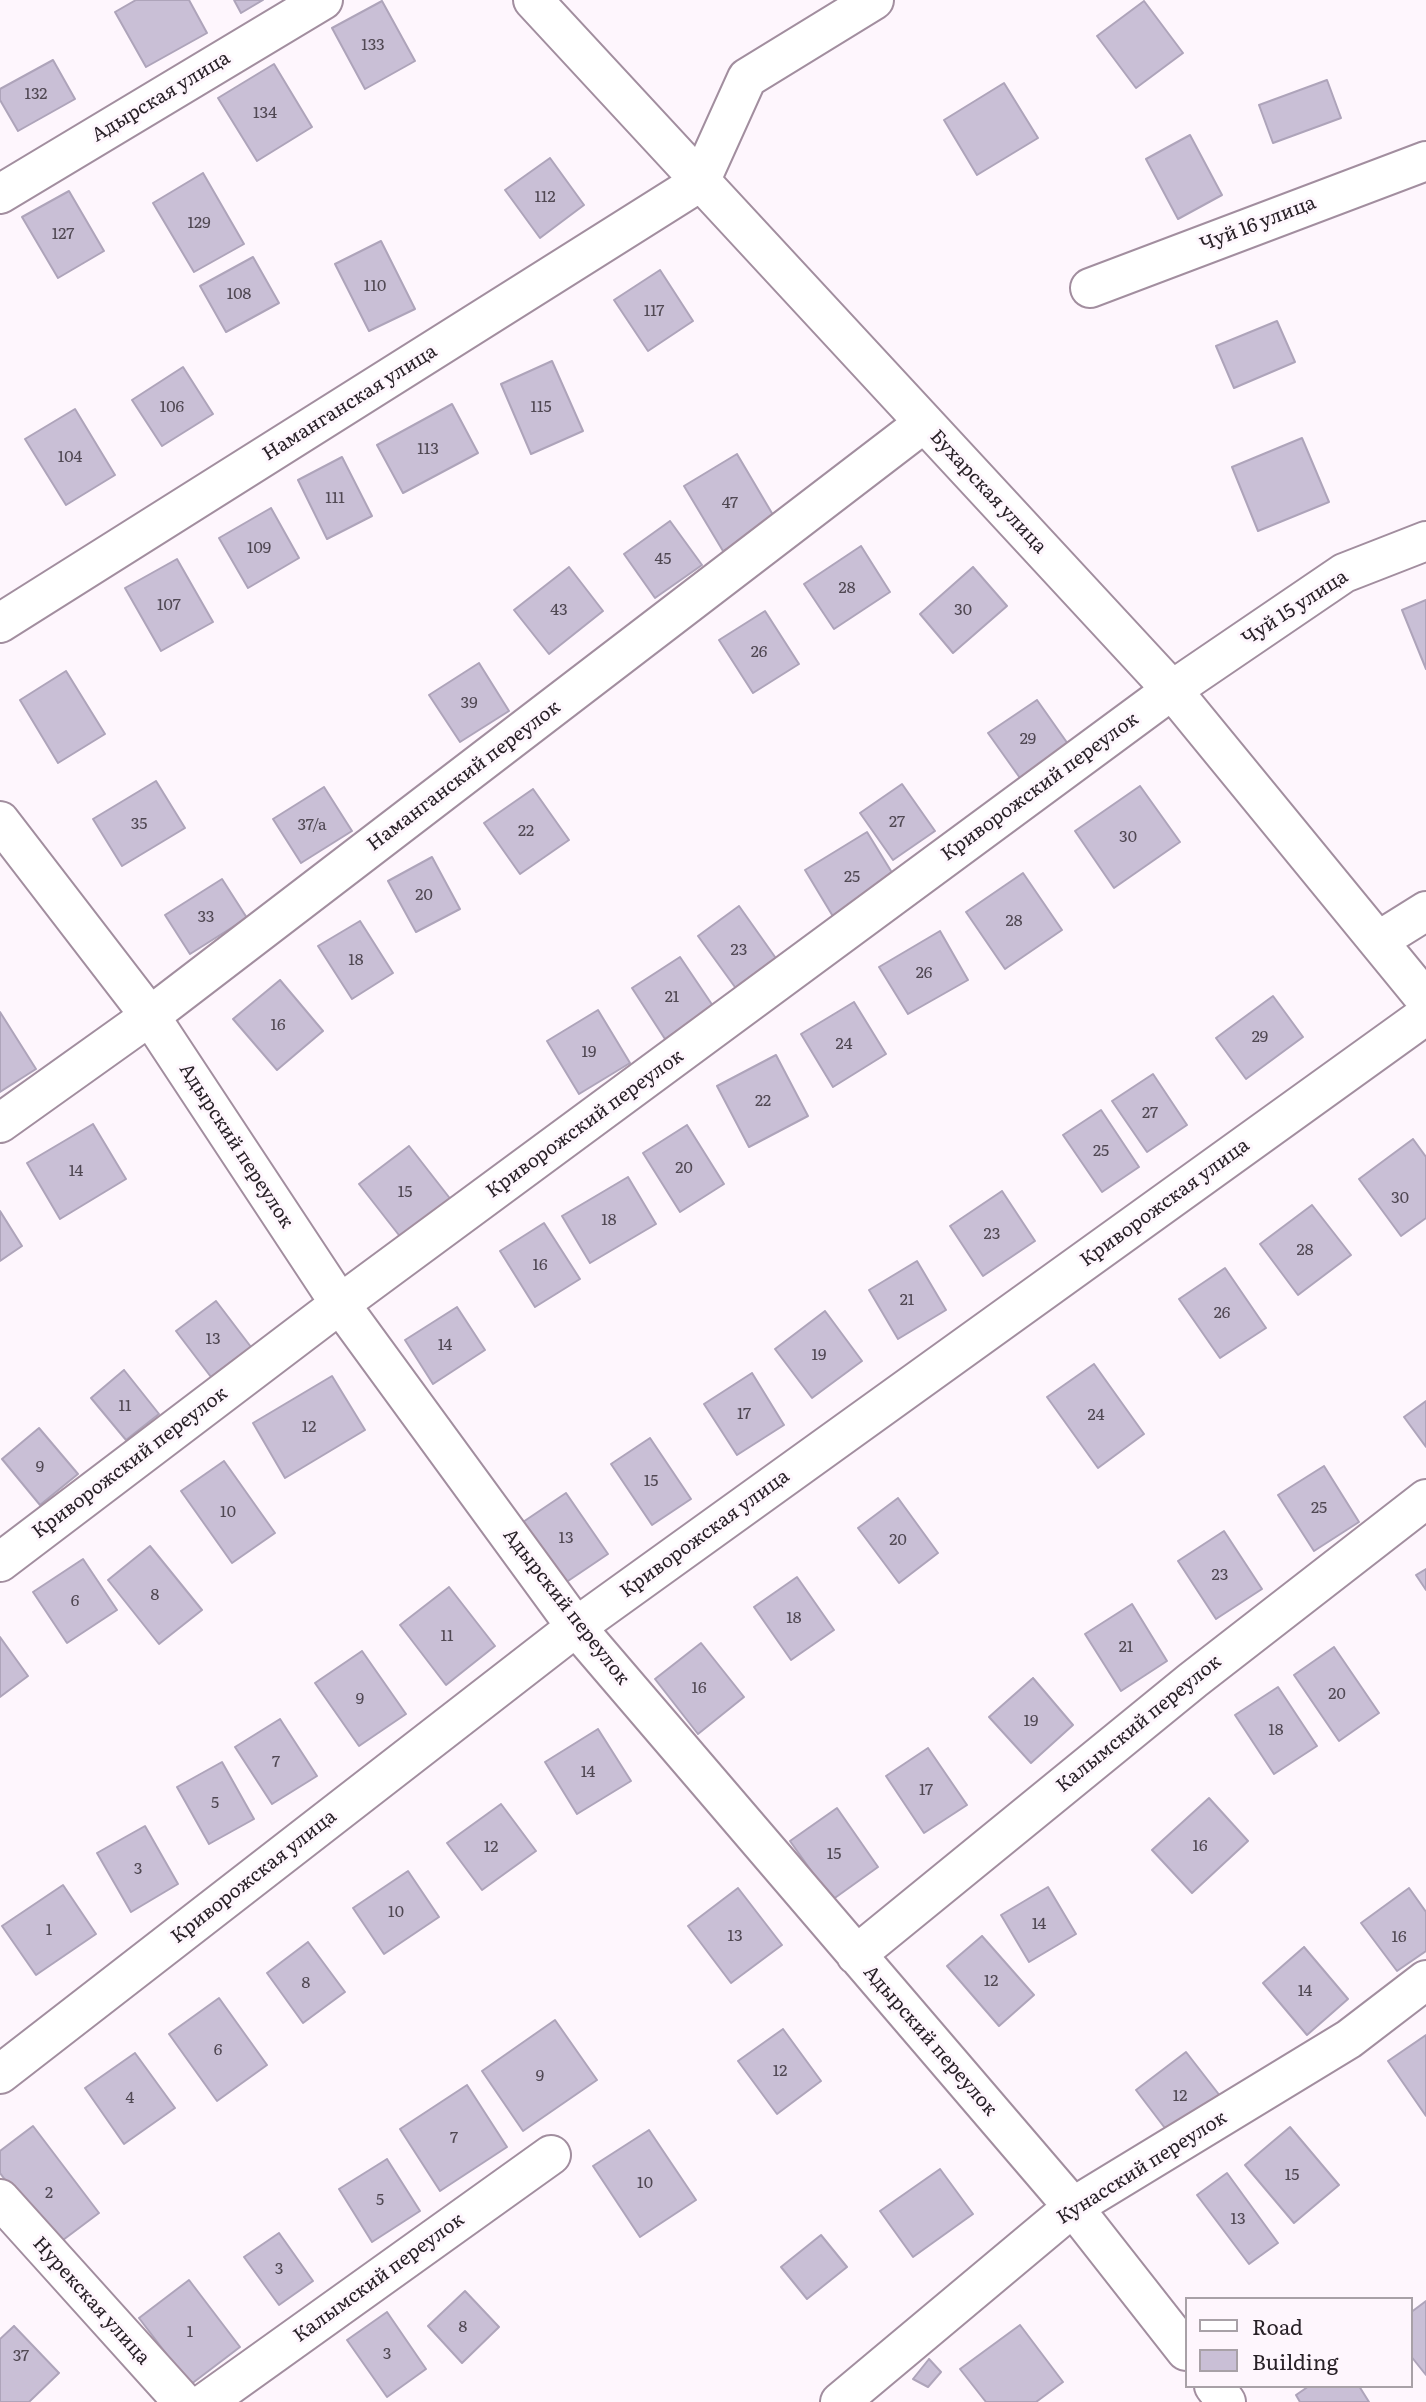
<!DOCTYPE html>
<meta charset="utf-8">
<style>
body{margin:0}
#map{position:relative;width:1426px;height:2402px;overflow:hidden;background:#fef6fd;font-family:Literata,serif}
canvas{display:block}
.legend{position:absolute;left:1185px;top:2297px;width:228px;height:91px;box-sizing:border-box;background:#fef6fd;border:2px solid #a8a1a7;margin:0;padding:9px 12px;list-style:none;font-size:21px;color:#282127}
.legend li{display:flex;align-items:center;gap:14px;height:35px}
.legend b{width:35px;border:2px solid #a8a1a7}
</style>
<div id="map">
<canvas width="1426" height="2402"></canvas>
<ul class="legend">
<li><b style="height:9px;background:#fff"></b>Road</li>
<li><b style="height:19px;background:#c9bfd6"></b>Building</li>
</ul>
</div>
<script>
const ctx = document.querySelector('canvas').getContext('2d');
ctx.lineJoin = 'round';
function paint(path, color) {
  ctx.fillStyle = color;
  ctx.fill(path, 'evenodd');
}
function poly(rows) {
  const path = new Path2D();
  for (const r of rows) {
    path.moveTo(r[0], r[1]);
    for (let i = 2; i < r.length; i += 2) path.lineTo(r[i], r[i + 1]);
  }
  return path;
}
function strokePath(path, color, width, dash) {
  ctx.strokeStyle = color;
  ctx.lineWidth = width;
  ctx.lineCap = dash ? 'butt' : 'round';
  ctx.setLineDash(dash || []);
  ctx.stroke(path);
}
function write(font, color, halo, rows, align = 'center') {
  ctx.font = font + ' Literata,serif';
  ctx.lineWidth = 6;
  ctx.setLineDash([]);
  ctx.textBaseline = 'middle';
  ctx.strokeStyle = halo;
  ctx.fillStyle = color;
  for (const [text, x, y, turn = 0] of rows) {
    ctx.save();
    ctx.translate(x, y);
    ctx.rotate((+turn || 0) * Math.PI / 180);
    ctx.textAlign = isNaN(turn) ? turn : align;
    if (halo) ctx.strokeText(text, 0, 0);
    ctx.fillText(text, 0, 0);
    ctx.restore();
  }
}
const building = poly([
 [136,0,189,0,207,33,146,67,115,12,136,0],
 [234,0,263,0,241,13,234,0],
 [382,1,415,61,365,89,332,28,382,1],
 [1144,1,1183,53,1136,88,1097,36,1144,1],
 [53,60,75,99,18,131,0,100,0,89,53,60],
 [274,64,312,127,257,161,218,98,274,64],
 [1327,80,1341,118,1273,143,1259,105,1327,80],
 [1004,83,1038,138,977,175,944,120,1004,83],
 [1190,135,1222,195,1178,219,1146,159,1190,135],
 [550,158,584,205,540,238,505,190,550,158],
 [203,173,244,244,194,272,153,203,203,173],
 [69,191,104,251,58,278,22,217,69,191],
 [381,241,415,309,369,331,335,264,381,241],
 [253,257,279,303,226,332,200,286,253,257],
 [660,270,693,321,648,351,614,300,660,270],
 [1277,321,1295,362,1234,388,1216,346,1277,321],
 [552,361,583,431,531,454,501,384,552,361],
 [183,367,213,414,162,446,132,400,183,367],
 [452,404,478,453,403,493,377,445,452,404],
 [75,409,115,475,66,505,25,439,75,409],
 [1302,438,1329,502,1258,531,1232,467,1302,438],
 [737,454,776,520,723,551,684,486,737,454],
 [342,457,372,516,327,539,298,480,342,457],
 [271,508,299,558,248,588,219,538,271,508],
 [670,521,702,565,655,598,624,554,670,521],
 [861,546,890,592,834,629,804,584,861,546],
 [177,559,213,622,161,651,125,588,177,559],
 [569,567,603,611,549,654,514,610,569,567],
 [973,567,1007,606,953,653,920,614,973,567],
 [1426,600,1426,669,1402,610,1426,600],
 [765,611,799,664,753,693,719,640,765,611],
 [479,663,509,711,460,742,429,695,479,663],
 [66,671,105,734,58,763,20,700,66,671],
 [1037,700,1068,744,1020,778,988,733,1037,700],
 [156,781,185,828,122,866,93,819,156,781],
 [902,784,935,831,893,860,860,813,902,784],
 [1140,786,1180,842,1114,888,1075,831,1140,786],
 [324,787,352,831,301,863,273,819,324,787],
 [533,789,569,840,520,874,484,823,533,789],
 [867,832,899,884,837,923,805,870,867,832],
 [432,857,460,909,416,932,388,881,432,857],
 [1023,873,1062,930,1005,969,966,912,1023,873],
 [222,879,247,918,190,954,165,915,222,879],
 [739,906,780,964,740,994,698,936,739,906],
 [360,921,393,973,352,999,318,946,360,921],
 [940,931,968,980,908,1014,879,967,940,931],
 [680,957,713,1006,665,1039,632,988,680,957],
 [280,980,323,1031,277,1070,233,1019,280,980],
 [1273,996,1303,1037,1246,1079,1216,1038,1273,996],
 [854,1002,886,1054,833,1087,801,1034,854,1002],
 [598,1010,630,1063,579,1094,547,1041,598,1010],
 [0,1012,36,1069,0,1092,0,1012],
 [776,1055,808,1116,749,1147,717,1086,776,1055],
 [1153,1074,1187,1125,1147,1152,1112,1101,1153,1074],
 [1101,1110,1139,1167,1102,1192,1063,1135,1101,1110],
 [93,1124,126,1179,60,1219,27,1163,93,1124],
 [687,1125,724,1184,680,1212,643,1153,687,1125],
 [1413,1139,1426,1157,1426,1218,1401,1236,1359,1179,1413,1139],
 [409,1146,452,1201,402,1239,359,1184,409,1146],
 [628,1177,656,1224,590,1263,562,1216,628,1177],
 [1002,1191,1035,1241,983,1276,950,1226,1002,1191],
 [1312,1205,1351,1255,1298,1295,1260,1244,1312,1205],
 [0,1211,22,1246,0,1261,0,1211],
 [544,1223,580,1279,535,1307,500,1251,544,1223],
 [917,1261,946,1310,898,1339,869,1290,917,1261],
 [1225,1268,1266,1328,1220,1358,1179,1299,1225,1268],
 [216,1301,251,1347,211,1377,176,1331,216,1301],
 [457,1307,485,1350,433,1384,405,1340,457,1307],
 [825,1311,862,1361,812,1398,775,1349,825,1311],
 [1094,1364,1144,1434,1098,1468,1047,1397,1094,1364],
 [124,1370,159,1414,126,1440,91,1398,124,1370],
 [752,1373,784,1425,737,1455,704,1404,752,1373],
 [332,1376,365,1430,285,1478,253,1423,332,1376],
 [1426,1401,1426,1447,1404,1417,1426,1401],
 [39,1428,78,1474,40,1505,2,1459,39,1428],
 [650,1438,691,1499,652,1525,611,1464,650,1438],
 [224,1461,275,1533,232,1563,181,1491,224,1461],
 [1324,1466,1359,1522,1314,1551,1278,1495,1324,1466],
 [566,1493,608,1554,565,1583,523,1522,566,1493],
 [898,1498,938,1553,899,1583,858,1528,898,1498],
 [1224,1531,1262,1589,1216,1619,1178,1561,1224,1531],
 [150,1546,202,1610,159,1644,108,1580,150,1546],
 [83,1559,117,1610,67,1643,33,1592,83,1559],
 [1426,1569,1426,1590,1416,1575,1426,1569],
 [797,1577,834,1630,791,1660,754,1607,797,1577],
 [449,1587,495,1646,446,1685,400,1625,449,1587],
 [1132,1604,1167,1661,1121,1691,1085,1634,1132,1604],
 [0,1637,28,1676,0,1697,0,1637],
 [701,1643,744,1697,698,1734,655,1679,701,1643],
 [1334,1647,1379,1713,1339,1741,1294,1675,1334,1647],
 [362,1651,406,1714,359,1746,315,1683,362,1651],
 [1033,1678,1073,1725,1031,1763,989,1717,1033,1678],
 [1278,1687,1317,1746,1274,1774,1235,1715,1278,1687],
 [280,1719,317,1776,272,1804,235,1747,280,1719],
 [598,1729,631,1781,577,1814,545,1762,598,1729],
 [928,1748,967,1805,924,1833,886,1776,928,1748],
 [222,1762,254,1819,209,1844,177,1787,222,1762],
 [1209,1798,1248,1841,1192,1893,1152,1850,1209,1798],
 [501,1804,536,1851,482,1890,447,1843,501,1804],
 [837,1808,878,1867,832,1900,790,1841,837,1808],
 [145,1826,178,1884,131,1912,97,1853,145,1826],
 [408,1871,439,1917,384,1954,353,1908,408,1871],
 [63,1885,96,1934,36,1975,2,1926,63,1885],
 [1048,1887,1076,1934,1029,1962,1001,1915,1048,1887],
 [738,1888,782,1945,731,1983,688,1926,738,1888],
 [1409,1888,1426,1912,1426,1951,1397,1971,1361,1923,1409,1888],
 [982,1936,1034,1995,999,2026,947,1966,982,1936],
 [308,1942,345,1992,303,2023,267,1973,308,1942],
 [1304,1947,1348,1999,1307,2035,1263,1983,1304,1947],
 [219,1998,267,2065,217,2101,169,2034,219,1998],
 [555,2020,597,2080,523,2131,482,2071,555,2020],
 [783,2029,821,2081,777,2114,738,2061,783,2029],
 [1426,2035,1426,2116,1388,2061,1426,2035],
 [1186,2052,1224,2101,1174,2140,1136,2090,1186,2052],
 [135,2053,175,2108,124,2144,85,2088,135,2053],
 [467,2085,507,2147,440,2191,400,2129,467,2085],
 [33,2126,99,2213,55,2246,0,2173,0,2151,33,2126],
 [1290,2127,1339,2185,1294,2223,1245,2165,1290,2127],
 [649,2130,696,2200,640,2237,593,2166,649,2130],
 [387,2159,420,2211,372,2242,339,2189,387,2159],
 [940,2169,973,2214,913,2257,880,2211,940,2169],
 [1227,2173,1278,2243,1249,2264,1197,2195,1227,2173],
 [279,2233,313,2281,279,2305,244,2257,279,2233],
 [821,2235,847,2267,807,2299,781,2267,821,2235],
 [189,2280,240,2347,190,2385,139,2318,189,2280],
 [465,2291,499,2327,462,2363,428,2326,465,2291],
 [1426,2301,1426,2375,1410,2355,1410,2313,1426,2301],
 [387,2312,426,2369,387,2397,347,2340,387,2312],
 [1020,2325,1063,2382,1036,2402,986,2402,960,2369,1020,2325],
 [14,2326,59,2373,29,2402,0,2402,0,2339,14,2326],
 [929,2359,941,2372,928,2387,913,2379,929,2359],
 [1309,2386,1359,2386,1369,2402,1300,2402,1296,2395,1309,2386]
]);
paint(building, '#c9bfd6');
strokePath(building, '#aea4ba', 2);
const minor = poly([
 [533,0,1172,690,1426,1000],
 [0,194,323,0],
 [1090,288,1426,161],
 [0,623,700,182,747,78,874,0],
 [0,821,150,1016,340,1304,576,1627,1073,2207,1186,2351],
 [1378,941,1426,911],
 [0,1123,150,1016,924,423],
 [0,1562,340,1304,1172,690,1344,573,1426,541],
 [856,1955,1193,1680,1426,1499],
 [0,2074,576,1627,1426,1015],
 [0,2199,183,2402],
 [1214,2386,1226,2402],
 [206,2402,551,2155],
 [840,2402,1073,2207,1349,2039,1426,1980]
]);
strokePath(minor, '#a28e9f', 42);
strokePath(minor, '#fff', 38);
write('16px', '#504853', null, [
 ["133",373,45],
 ["132",36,94],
 ["134",265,113],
 ["112",545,197],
 ["129",199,223],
 ["127",63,234],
 ["110",375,286],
 ["108",239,294],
 ["117",654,311],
 ["106",172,407],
 ["115",541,407],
 ["113",428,449],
 ["104",70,457],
 ["111",335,498],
 ["47",730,503],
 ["109",259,548],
 ["45",663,559],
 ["28",847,588],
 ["107",169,605],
 ["43",559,610],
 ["30",963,610],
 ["26",759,652],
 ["39",469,703],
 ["29",1028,739],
 ["27",897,822],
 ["35",139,824],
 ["37/а",312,825],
 ["22",526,831],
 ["30",1128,837],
 ["25",852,877],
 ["20",424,895],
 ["33",206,917],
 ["28",1014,921],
 ["23",739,950],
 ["18",356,960],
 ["26",924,973],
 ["21",672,997],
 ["16",278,1025],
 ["29",1260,1037],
 ["24",844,1044],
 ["19",589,1052],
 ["22",763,1101],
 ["27",1150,1113],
 ["25",1101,1151],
 ["20",684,1168],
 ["14",76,1171],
 ["15",405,1192],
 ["30",1400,1198],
 ["18",609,1220],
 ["23",992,1234],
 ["28",1305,1250],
 ["16",540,1265],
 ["21",907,1300],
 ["26",1222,1313],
 ["13",213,1339],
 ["14",445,1345],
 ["19",819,1355],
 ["11",125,1406],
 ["17",744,1414],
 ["24",1096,1415],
 ["12",309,1427],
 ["9",40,1467],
 ["15",651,1481],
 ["25",1319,1508],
 ["10",228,1512],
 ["13",566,1538],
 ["20",898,1540],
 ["23",1220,1575],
 ["8",155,1595],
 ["6",75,1601],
 ["18",794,1618],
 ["11",447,1636],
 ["21",1126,1647],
 ["16",699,1688],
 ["20",1337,1694],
 ["9",360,1699],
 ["19",1031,1721],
 ["18",1276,1730],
 ["7",276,1762],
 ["14",588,1772],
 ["17",926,1790],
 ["5",215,1803],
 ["16",1200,1846],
 ["12",491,1847],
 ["15",834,1854],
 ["3",138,1869],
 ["10",396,1912],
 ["14",1039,1924],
 ["1",49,1930],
 ["13",735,1936],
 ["16",1399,1937],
 ["12",991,1981],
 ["8",306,1983],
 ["14",1305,1991],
 ["6",218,2050],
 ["12",780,2071],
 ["9",540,2076],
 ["12",1180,2096],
 ["4",130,2098],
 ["7",454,2138],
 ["15",1292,2175],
 ["10",645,2183],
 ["2",49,2193],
 ["5",380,2200],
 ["13",1238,2219],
 ["3",279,2269],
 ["8",463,2327],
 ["1",190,2332],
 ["3",387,2354],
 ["37",21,2356]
]);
write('19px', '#282127', '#fef6fd', [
 ["Адырская улица",161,97,-31],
 ["Чуй 16 улица",1258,224,-21],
 ["Наманганская улица",350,403,-32],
 ["Бухарская улица",988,492,47],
 ["Чуй 15 улица",1295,608,-33],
 ["Наманганский переулок",464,776,-37],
 ["Криворожский переулок",1040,787,-36],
 ["Криворожский переулок",585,1124,-36],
 ["Адырский переулок",236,1146,57],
 ["Криворожская улица",1165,1203,-36],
 ["Криворожский переулок",130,1463,-37],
 ["Криворожская улица",705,1534,-36],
 ["Адырский переулок",566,1607,52],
 ["Калымский переулок",1139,1724,-39],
 ["Криворожская улица",254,1877,-38],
 ["Адырский переулок",930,2041,49],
 ["Кунасский переулок",1142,2168,-32],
 ["Калымский переулок",379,2278,-36],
 ["Нурекская улица",91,2301,48]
]);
</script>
